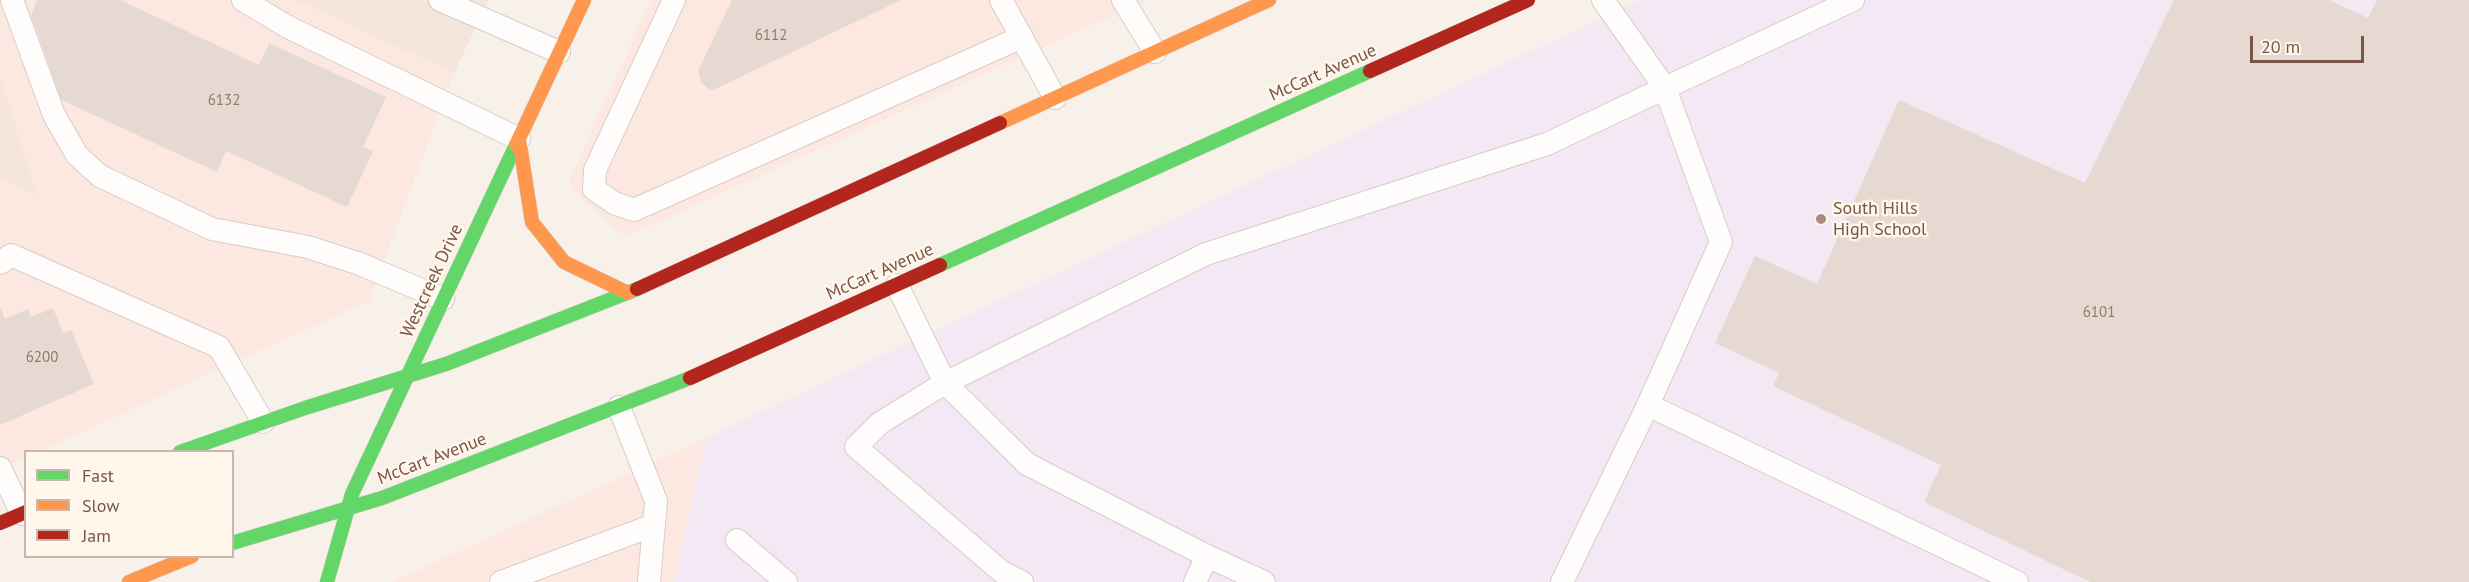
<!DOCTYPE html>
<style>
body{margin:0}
#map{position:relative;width:2469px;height:582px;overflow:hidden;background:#f8f1ea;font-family:"PT Sans",sans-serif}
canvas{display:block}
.legend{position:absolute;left:24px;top:450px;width:210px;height:108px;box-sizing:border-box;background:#fff6ec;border:2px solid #cab6aa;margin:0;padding:8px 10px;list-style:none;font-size:18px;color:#7a5547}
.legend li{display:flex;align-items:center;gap:12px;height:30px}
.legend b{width:30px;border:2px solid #cab6aa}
.scale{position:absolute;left:2250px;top:36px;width:114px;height:27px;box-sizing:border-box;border:3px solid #7a5547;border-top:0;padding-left:8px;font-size:18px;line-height:21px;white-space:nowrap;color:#7a5547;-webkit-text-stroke:4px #fff6ec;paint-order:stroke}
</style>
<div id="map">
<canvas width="2469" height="582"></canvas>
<ul class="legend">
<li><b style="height:8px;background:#63d668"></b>Fast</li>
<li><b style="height:8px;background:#ff974d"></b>Slow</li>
<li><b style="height:8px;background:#b3261e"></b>Jam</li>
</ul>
<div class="scale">20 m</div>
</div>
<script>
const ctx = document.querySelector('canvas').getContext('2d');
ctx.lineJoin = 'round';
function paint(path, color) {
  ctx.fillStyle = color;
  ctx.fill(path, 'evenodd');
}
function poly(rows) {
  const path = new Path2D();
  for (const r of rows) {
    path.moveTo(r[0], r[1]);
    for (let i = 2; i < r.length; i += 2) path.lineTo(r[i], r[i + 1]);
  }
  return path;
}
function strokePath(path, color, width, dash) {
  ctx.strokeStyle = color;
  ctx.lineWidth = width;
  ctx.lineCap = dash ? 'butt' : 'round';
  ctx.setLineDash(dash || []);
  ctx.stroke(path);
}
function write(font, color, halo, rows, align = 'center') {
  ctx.font = font + ' "PT Sans",sans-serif';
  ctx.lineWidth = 5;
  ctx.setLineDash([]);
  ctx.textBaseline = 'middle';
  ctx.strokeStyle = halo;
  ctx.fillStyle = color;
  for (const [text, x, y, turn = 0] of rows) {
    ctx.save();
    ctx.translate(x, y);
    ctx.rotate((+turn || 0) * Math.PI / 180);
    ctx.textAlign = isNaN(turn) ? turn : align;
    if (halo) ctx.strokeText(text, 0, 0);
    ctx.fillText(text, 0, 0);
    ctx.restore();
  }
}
paint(poly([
 [295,0,489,0,454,73],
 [0,77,38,196,0,180]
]), '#f4e6da');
paint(poly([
 [0,0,295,0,454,73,369,301,40,451,26,452,25,458,0,470,0,180,38,196,0,77],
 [651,0,1147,0,625,237,576,194,569,181],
 [706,438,674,582,393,582]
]), '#fce8e0');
paint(poly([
 [1641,0,2469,0,2469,582,674,582,706,438]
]), '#f3e8f3');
paint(poly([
 [37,0,120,0,259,65,269,43,386,97,363,147,373,151,347,207,226,151,217,172,51,95,56,85,31,15],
 [732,0,901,0,711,91,701,82,698,71],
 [2174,0,2329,0,2368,18,2377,0,2469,0,2469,582,2090,582,1924,502,1941,465,1773,386,1779,373,1715,343,1755,256,1817,284,1899,100,2085,183],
 [0,307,5,319,28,309,31,317,53,308,63,333,71,330,94,384,0,425]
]), '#e5d9d1');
const lane = poly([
 [12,0,54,115,77,155,100,176,212,229,308,247,360,264,443,299],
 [243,0,288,27,519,139],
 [440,0,559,52],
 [674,0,595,170,594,189,614,203,634,210,1022,37],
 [1001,0,1055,98],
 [1123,0,1155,52],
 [1603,0,1665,88,1853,0],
 [0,263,11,255,219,347,263,422],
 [897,285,945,383,1027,464,1207,556],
 [1648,405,2017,582],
 [619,407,656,501,649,582],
 [0,468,22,514],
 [737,540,786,582],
 [501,582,654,525],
 [1022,582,1002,572,856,447,880,423,945,383,1206,254,1547,144,1665,88,1721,242,1648,405,1562,582],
 [1195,582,1207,556,1264,582]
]);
const fast = poly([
 [940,265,1370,71],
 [180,452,305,408,446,364,637,289],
 [232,543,382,498,690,378],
 [327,582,352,494,516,145]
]);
const slow = poly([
 [1000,123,1269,0],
 [519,139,532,222,564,262,628,293],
 [516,145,584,0],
 [129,582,192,556]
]);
const jam = poly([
 [1370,71,1528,0],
 [637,289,1000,123],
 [690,378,940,265],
 [0,523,26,512]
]);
strokePath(lane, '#d7cdc6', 24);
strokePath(fast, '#d8cdc6', 15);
strokePath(slow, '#d8cdc6', 15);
strokePath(jam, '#d8cdc6', 15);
strokePath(lane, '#fefdfc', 22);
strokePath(fast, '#63d668', 14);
strokePath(slow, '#ff974d', 14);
strokePath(jam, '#b3261e', 14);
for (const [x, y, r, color] of [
 [1821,219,6,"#a68c80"]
]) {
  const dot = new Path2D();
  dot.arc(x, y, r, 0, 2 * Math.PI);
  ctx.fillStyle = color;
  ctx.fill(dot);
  strokePath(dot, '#fff6ec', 2);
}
write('15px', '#96786c', null, [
 ["6112",771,36],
 ["6132",224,101],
 ["6101",2099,313],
 ["6200",42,358]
]);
write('18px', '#7a5547', '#fff6ec', [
 ["McCart Avenue",1323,73,-24],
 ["McCart Avenue",880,272,-24],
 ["Westcreek Drive",432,281,-65],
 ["McCart Avenue",432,459,-21]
]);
write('18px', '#7a5547', '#fff6ec', [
 ["South Hills",1833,209],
 ["High School",1833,230]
], 'left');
</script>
